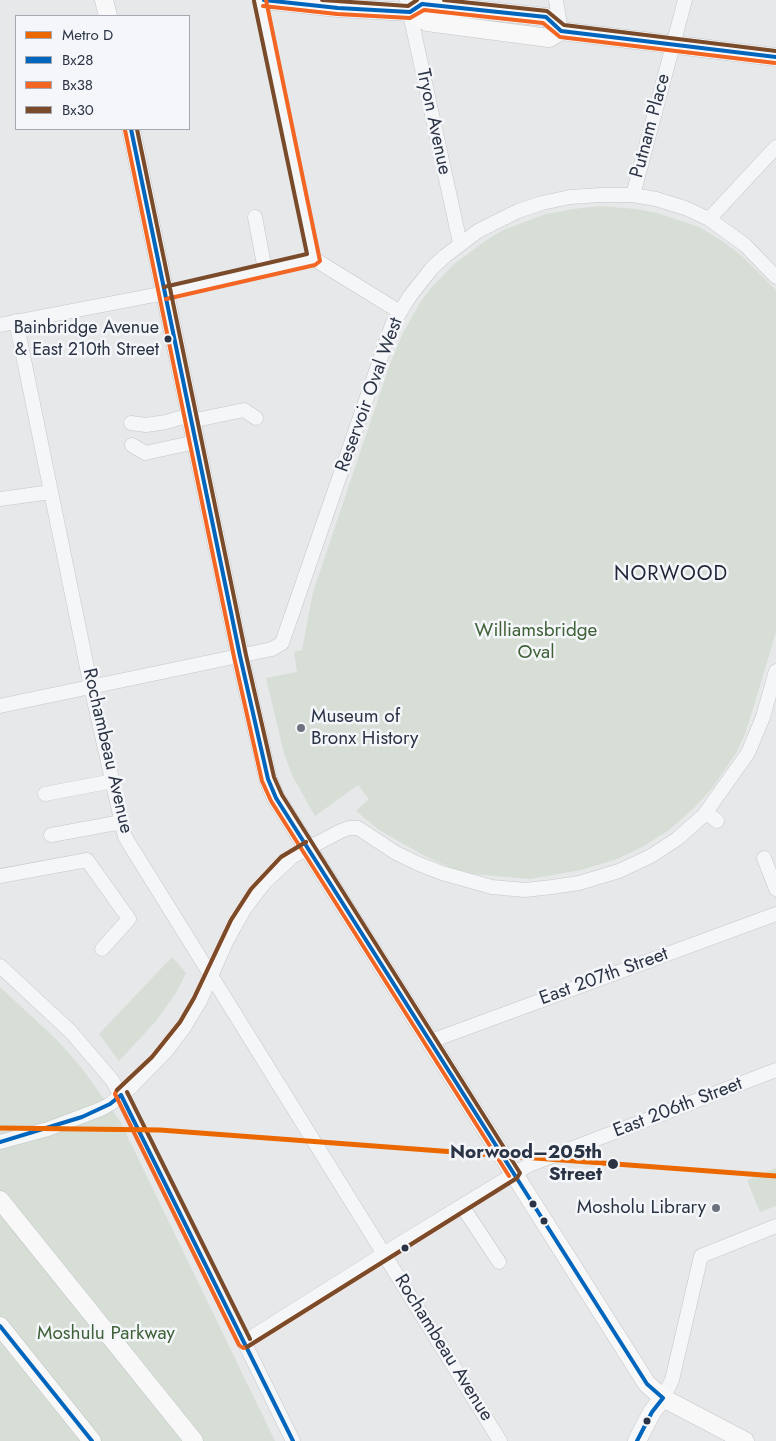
<!DOCTYPE html>
<meta charset="utf-8">
<style>
body{margin:0}
#map{position:relative;width:776px;height:1441px;overflow:hidden;background:#e6e8ea;font-family:Jost,sans-serif}
canvas{display:block}
.legend{position:absolute;left:15px;top:15px;width:175px;height:115px;box-sizing:border-box;background:#f4f6f9;border:1px solid #a4a8b1;margin:0;padding:6px 9px;list-style:none;font-size:15px;color:#2b3445}
.legend li{display:flex;align-items:center;gap:10px;height:25px}
.legend b{width:25px;border:1px solid #a4a8b1}
</style>
<div id="map">
<canvas width="776" height="1441"></canvas>
<ul class="legend">
<li><b style="height:6px;background:#eb6800"></b>Metro D</li>
<li><b style="height:6px;background:#0065bd"></b>Bx28</li>
<li><b style="height:6px;background:#f26522"></b>Bx38</li>
<li><b style="height:6px;background:#7a4b2a"></b>Bx30</li>
</ul>
</div>
<script>
const ctx = document.querySelector('canvas').getContext('2d');
ctx.lineJoin = 'round';
function paint(path, color) {
  ctx.fillStyle = color;
  ctx.fill(path, 'evenodd');
}
function poly(rows) {
  const path = new Path2D();
  for (const r of rows) {
    path.moveTo(r[0], r[1]);
    for (let i = 2; i < r.length; i += 2) path.lineTo(r[i], r[i + 1]);
  }
  return path;
}
function strokePath(path, color, width, dash) {
  ctx.strokeStyle = color;
  ctx.lineWidth = width;
  ctx.lineCap = dash ? 'butt' : 'round';
  ctx.setLineDash(dash || []);
  ctx.stroke(path);
}
function write(font, color, halo, rows, align = 'center') {
  ctx.font = font + ' Jost,sans-serif';
  ctx.lineWidth = 5;
  ctx.setLineDash([]);
  ctx.textBaseline = 'middle';
  ctx.strokeStyle = halo;
  ctx.fillStyle = color;
  for (const [text, x, y, turn = 0] of rows) {
    ctx.save();
    ctx.translate(x, y);
    ctx.rotate((+turn || 0) * Math.PI / 180);
    ctx.textAlign = isNaN(turn) ? turn : align;
    if (halo) ctx.strokeText(text, 0, 0);
    ctx.fillText(text, 0, 0);
    ctx.restore();
  }
}
paint(poly([
 [601,206,636,209,657,213,699,227,722,241,743,257,776,290,776,632,752,712,745,734,736,753,713,787,695,807,669,830,644,846,617,859,581,870,530,879,474,874,451,868,423,855,379,830,356,811,369,799,358,785,315,816,292,775,284,753,266,678,297,672,294,652,302,650,313,592,390,364,403,333,421,301,432,287,453,265,485,241,503,230,546,214,573,209],
 [172,957,186,973,176,993,156,1021,119,1061,99,1034],
 [0,987,57,1040,80,1066,120,1121,275,1441,0,1441],
 [776,1168,776,1206,760,1212,747,1180]
]), '#d6ded6');
const minor = poly([
 [260,0,314,259,400,312],
 [407,0,460,243],
 [556,0,561,31],
 [633,195,685,0],
 [255,217,265,270],
 [709,219,776,147],
 [16,321,91,687,125,837,500,1441],
 [0,325,165,293,314,259],
 [191,421,244,410,256,418],
 [131,423,146,425,166,422,190,415],
 [132,445,145,453,196,442],
 [0,499,51,492],
 [0,706,272,649,282,643,392,325,410,296,432,268,445,256,478,231,518,211,542,203,570,197,601,195,633,195,656,199,685,208,709,219,745,245,776,277],
 [45,794,113,781],
 [706,812,717,821],
 [51,835,122,822],
 [764,858,776,889],
 [0,876,87,860,129,919,102,949],
 [0,966,71,1032,112,1080,133,1117,293,1441],
 [431,1041,776,914],
 [0,1142,48,1129,101,1109,110,1104,131,1087,167,1050,185,1026,200,1001,227,940,245,908,265,882,293,856,341,831,349,828,358,828,396,853,419,864,442,873,492,887,525,890,552,887,579,883,619,871,651,856,677,839,704,815,748,753,763,717,776,671],
 [462,1206,499,1262],
 [244,1342,401,1243,529,1165,776,1070],
 [663,1398,672,1380,701,1256,776,1226]
]);
const major = poly([
 [104,0,108,16],
 [264,0,338,8,410,12,427,22,549,38,561,31],
 [410,12,422,4,546,17,561,31,776,57],
 [131,129,240,656,268,779,276,798,647,1384,663,1398,745,1441],
 [0,1200,194,1441],
 [0,1326,92,1441],
 [637,1441,652,1412,663,1398]
]);
strokePath(minor, '#c4c6c8', 15);
strokePath(major, '#c2c5c8', 19);
strokePath(minor, '#f5f6f7', 14);
strokePath(major, '#f8f8f8', 18);
strokePath(poly([
 [264,0,338,8,410,12,422,4,546,17,561,31,776,57],
 [131,129,240,656,268,779,276,798,647,1384,663,1398],
 [121,1095,293,1441],
 [0,1142,82,1117,110,1104,121,1095],
 [0,1326,92,1441],
 [637,1441,652,1412,663,1398]
]), '#0065bd', 4);
strokePath(poly([
 [263,6,337,14,410,18,424,10,543,23,560,37,775,63],
 [125,130,234,657,262,781,271,801,509,1176],
 [166,299,315,265,320,261,266,0],
 [306,842,281,857,251,889,231,920,194,998,180,1022,152,1057,117,1090,115,1094,239,1345,243,1348,247,1347,517,1178]
]), '#f26522', 4);
strokePath(poly([
 [322,0,408,6,417,0],
 [444,0,547,11,564,25,776,51],
 [137,129,246,655,274,777,282,795,520,1173,517,1178,247,1347],
 [164,287,307,254,254,1],
 [117,1090,152,1057,180,1022,194,998,231,920,251,889,281,857,306,842],
 [127,1092,250,1339]
]), '#7a4b2a', 4);
strokePath(poly([
 [0,1128,160,1130,776,1176]
]), '#eb6800', 5);
for (const [x, y, r, color] of [
 [168,339,4.5,"#2b3445"],
 [301,728,5,"#6c737f"],
 [613,1164,6,"#2b3445"],
 [533,1204,4.5,"#2b3445"],
 [716,1208,5,"#6c737f"],
 [544,1221,4.5,"#2b3445"],
 [405,1248,4.5,"#2b3445"],
 [647,1421,4.5,"#2b3445"]
]) {
  const dot = new Path2D();
  dot.arc(x, y, r, 0, 2 * Math.PI);
  ctx.fillStyle = color;
  ctx.fill(dot);
  strokePath(dot, '#f4f6f9', 2);
}
write('18px', '#2b3445', '#f4f6f9', [
 ["Bainbridge Avenue",159,329],
 ["& East 210th Street",159,351]
], 'right');
write('19px', '#2b3445', '#f4f6f9', [
 ["Tryon Avenue",433,122,78],
 ["Putnam Place",651,126,-75],
 ["Reservoir Oval West",370,395,-70],
 ["Rochambeau Avenue",107,751,77],
 ["East 207th Street",604,977,-20],
 ["East 206th Street",678,1108,-21],
 ["Rochambeau Avenue",443,1348,58]
]);
write('19px', '#3f6138', '#f4f6f9', [
 ["Williamsbridge",536,631],
 ["Oval",536,653],
 ["Moshulu Parkway",106,1334]
]);
write('19px', '#2b3445', '#f4f6f9', [
 ["Museum of",311,717],
 ["Bronx History",311,739],
 ["Mosholu Library",706,1208,"right"]
], 'left');
write('bold 19px', '#2b3445', '#f4f6f9', [
 ["Norwood–205th",602,1153],
 ["Street",602,1175]
], 'right');
ctx.letterSpacing = '1px';
write('20px', '#1d2536', '#f4f6f9', [
 ["NORWOOD",671,575]
]);
ctx.letterSpacing = '0px';
</script>
